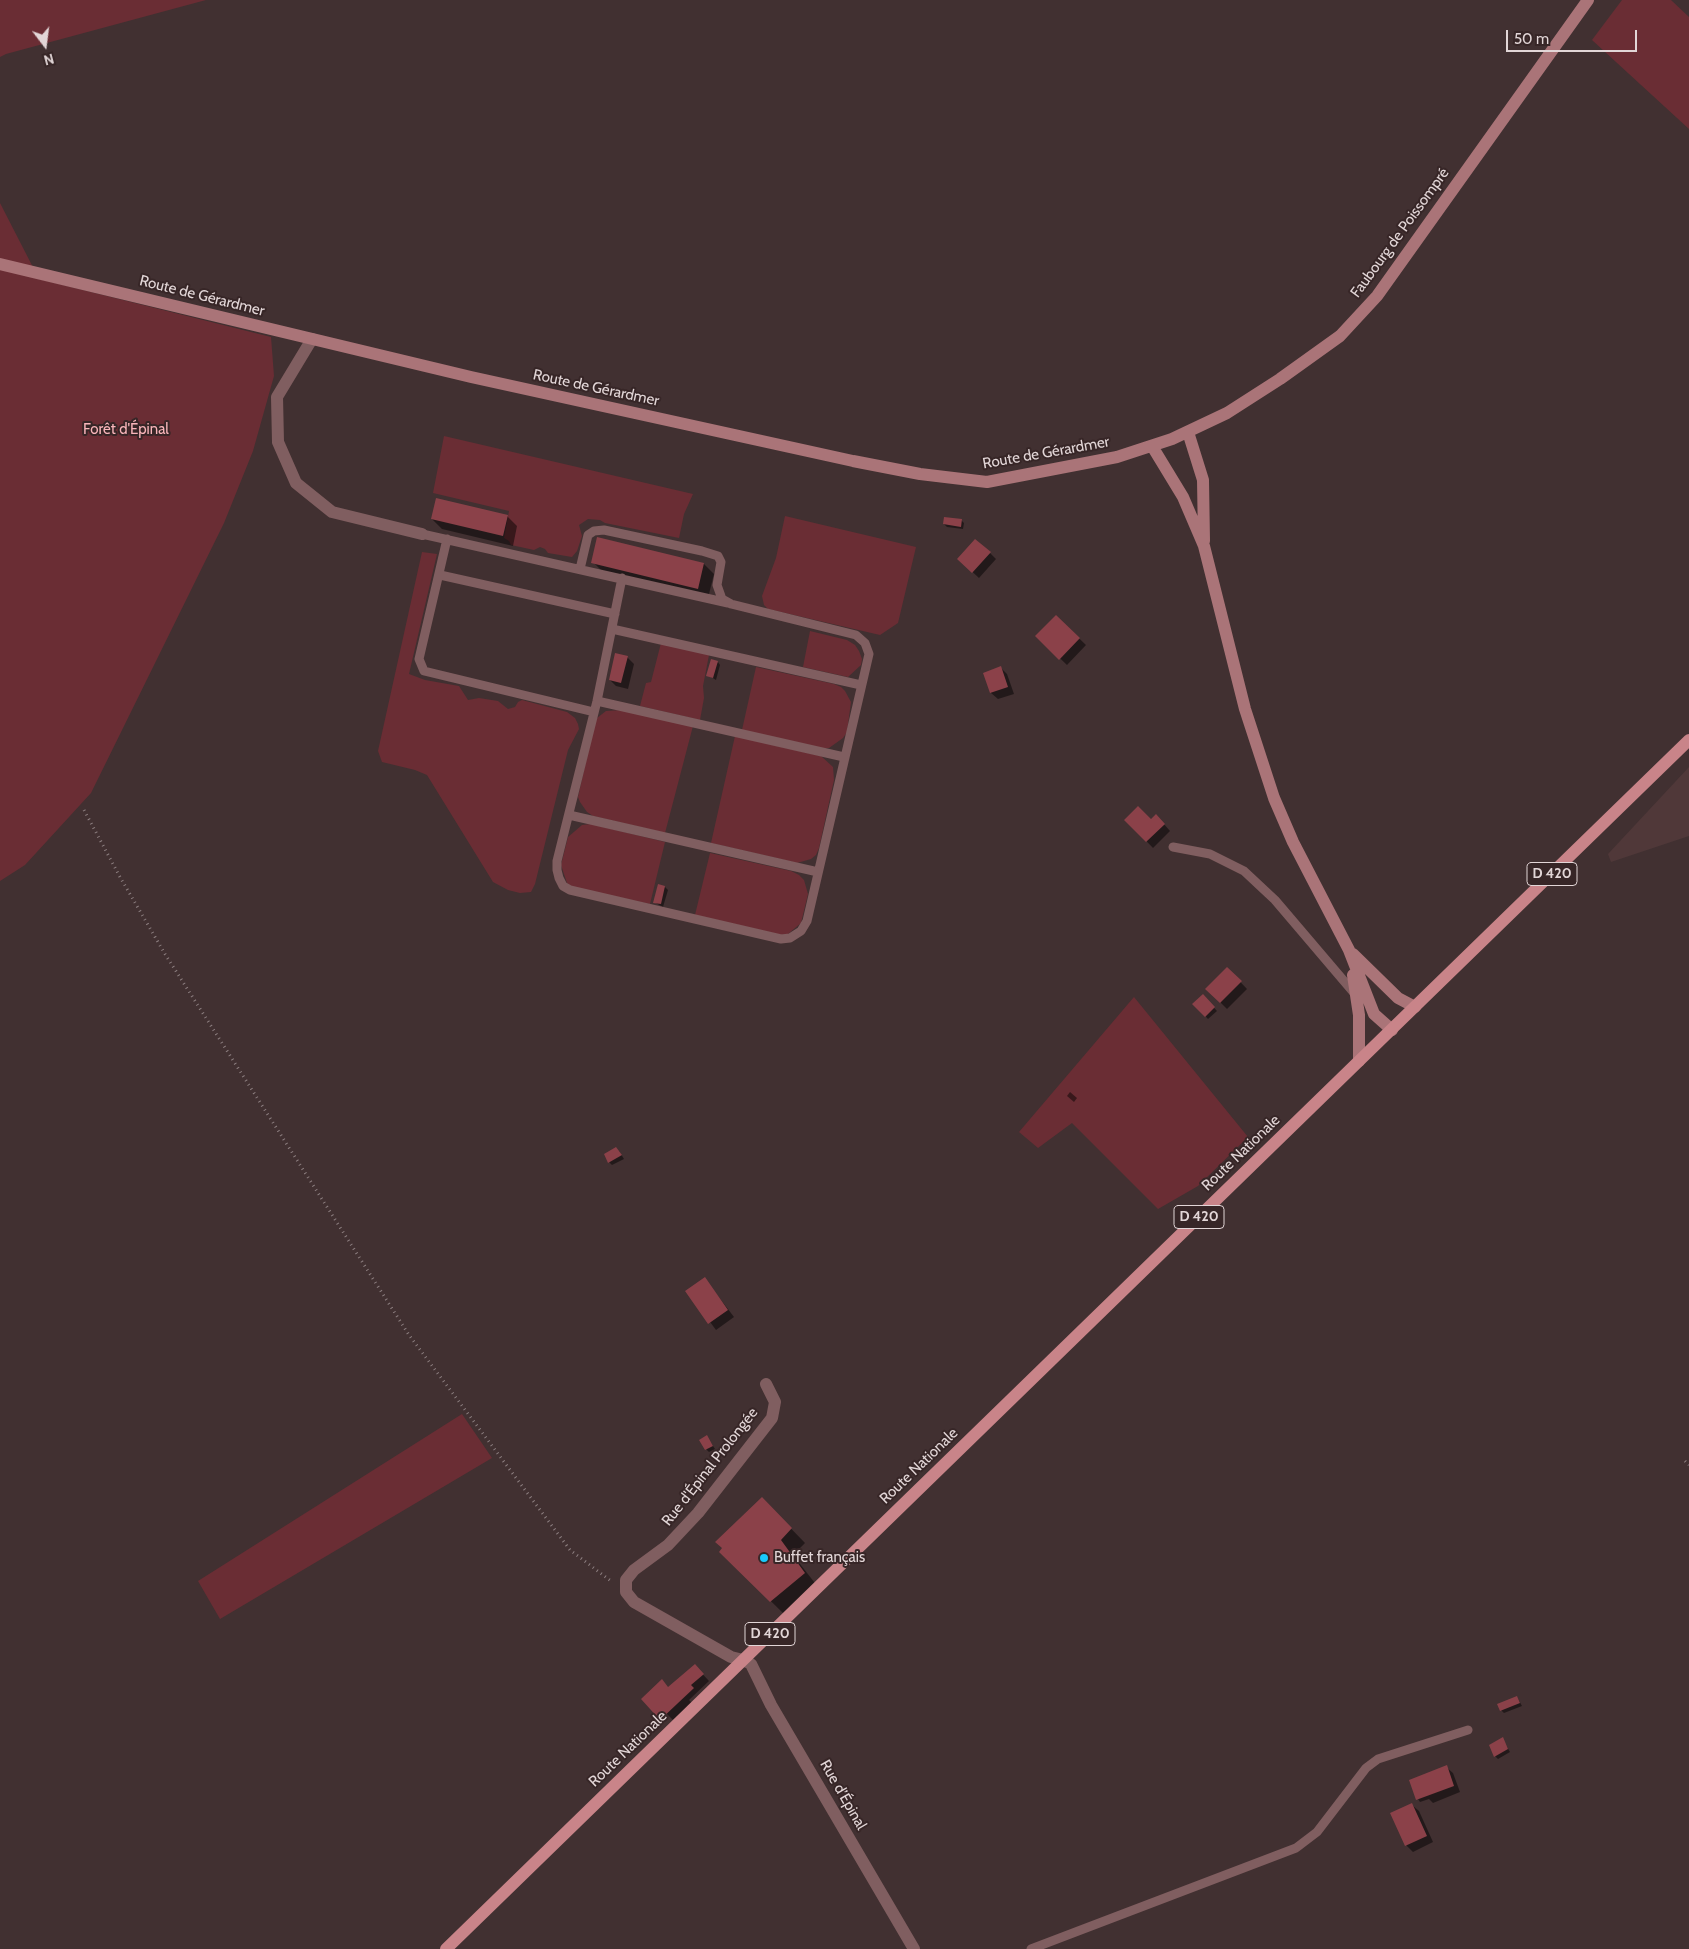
<!DOCTYPE html>
<meta charset="utf-8">
<style>
body{margin:0}
#map{position:relative;width:1689px;height:1949px;overflow:hidden;background:#413031;font-family:Cabin,sans-serif}
canvas{display:block}
.north{position:absolute;left:20px;top:20px;width:50px;height:50px;-webkit-text-stroke:4px #372627;paint-order:stroke;rotate:165deg;font-size:14px;font-weight:700;line-height:20px;text-align:center;color:#e2d6d7}
.north::after{content:'';display:block;margin:auto;width:18px;height:22px;background:#e2d6d7;clip-path:polygon(50% 0,100% 100%,50% 72%,0 100%)}
.scale{position:absolute;left:1506px;top:30px;width:131px;height:22px;box-sizing:border-box;border:2px solid #e2d6d7;border-top:0;padding-left:6px;font-size:15px;line-height:18px;white-space:nowrap;color:#e2d6d7;-webkit-text-stroke:4px #372627;paint-order:stroke}
</style>
<div id="map">
<canvas width="1689" height="1949"></canvas>
<div class="north">N</div>
<div class="scale">50 m</div>
</div>
<script>
const ctx = document.querySelector('canvas').getContext('2d');
ctx.lineJoin = 'round';
function paint(path, color) {
  ctx.fillStyle = color;
  ctx.fill(path, 'evenodd');
}
function poly(rows) {
  const path = new Path2D();
  for (const r of rows) {
    path.moveTo(r[0], r[1]);
    for (let i = 2; i < r.length; i += 2) path.lineTo(r[i], r[i + 1]);
  }
  return path;
}
function strokePath(path, color, width, dash) {
  ctx.strokeStyle = color;
  ctx.lineWidth = width;
  ctx.lineCap = dash ? 'butt' : 'round';
  ctx.setLineDash(dash || []);
  ctx.stroke(path);
}
function write(font, color, halo, rows, align = 'center') {
  ctx.font = font + ' Cabin,sans-serif';
  ctx.lineWidth = 4;
  ctx.setLineDash([]);
  ctx.textBaseline = 'middle';
  ctx.strokeStyle = halo;
  ctx.fillStyle = color;
  for (const [text, x, y, turn = 0] of rows) {
    ctx.save();
    ctx.translate(x, y);
    ctx.rotate((+turn || 0) * Math.PI / 180);
    ctx.textAlign = isNaN(turn) ? turn : align;
    if (halo) ctx.strokeText(text, 0, 0);
    ctx.fillText(text, 0, 0);
    ctx.restore();
  }
}
paint(poly([
 [1689,767,1689,836,1611,862,1608,854]
]), '#503839');
paint(poly([
 [0,0,206,0,6,54,0,57],
 [1622,0,1671,0,1689,17,1689,129,1592,40],
 [0,203,39,279,271,337,274,376,253,451,224,523,91,793,25,865,0,881],
 [444,436,693,494,684,514,679,538,605,523,600,520,588,519,579,525,582,536,577,551,572,557,548,553,545,549,540,547,534,550,511,545,509,541,504,538,509,511,433,493],
 [785,516,916,547,898,623,880,635,768,609,764,605,762,596,776,558],
 [422,552,437,554,409,674,425,680,459,686,468,700,479,698,498,701,508,709,515,707,518,702,522,700,567,712,575,718,578,724,579,729,568,750,535,884,531,892,520,893,508,890,493,882,427,775,415,770,382,762,378,751],
 [810,631,847,640,855,645,859,651,862,659,861,665,848,677,803,667],
 [661,643,709,655,703,686,704,698,700,720,640,706,646,683,651,682],
 [756,667,834,684,841,687,845,691,851,702,847,732,843,738,829,748,822,748,742,730],
 [622,710,693,726,665,833,593,816,587,812,580,802,578,797,594,725,597,718,606,711],
 [735,736,821,756,833,767,834,780,819,848,816,855,811,859,797,863,711,843],
 [591,824,665,842,650,904,574,888,567,883,561,865,568,837,582,825],
 [710,853,791,871,799,875,804,880,808,894,801,923,788,934,781,935,695,915],
 [1134,997,1248,1137,1198,1186,1158,1209,1072,1123,1038,1148,1019,1132],
 [462,1414,492,1458,220,1619,198,1581]
]), '#6a2d34');
paint(poly([
 [507,516,517,526,513,546,442,529,432,519],
 [961,520,964,523,963,529,947,527,944,524],
 [598,539,704,564,714,574,708,598,603,572,593,562],
 [990,553,996,559,979,578,965,565],
 [1056,616,1086,645,1067,665,1037,636],
 [627,657,634,664,628,689,616,686,610,680],
 [718,662,720,665,716,680,708,675],
 [1001,668,1007,674,1014,694,998,699,991,693,985,673],
 [1156,815,1170,831,1153,848,1126,820,1151,821],
 [665,887,668,890,663,907,654,902],
 [1227,968,1247,989,1227,1009,1207,989],
 [1203,996,1217,1011,1208,1019,1194,1004],
 [1070,1092,1077,1098,1074,1102,1067,1096],
 [619,1151,624,1159,612,1165,609,1162],
 [705,1279,734,1317,716,1330,687,1291],
 [707,1437,715,1449,709,1452,706,1449],
 [775,1512,805,1543,793,1555,818,1587,785,1615,721,1552],
 [695,1666,709,1681,689,1700,692,1703,673,1720,666,1713,665,1715,668,1718,664,1722,643,1699,669,1688],
 [1517,1697,1522,1706,1504,1713,1501,1710],
 [1502,1739,1510,1752,1498,1759,1495,1756],
 [1446,1767,1453,1773,1460,1792,1433,1803,1429,1799,1420,1802,1418,1799],
 [1412,1805,1419,1811,1433,1842,1413,1852,1406,1845]
]), '#0007');
paint(poly([
 [436,498,508,515,503,536,431,519],
 [944,517,962,519,961,527,943,524],
 [597,537,704,563,698,589,591,563],
 [975,539,991,552,972,573,957,559],
 [1056,615,1080,638,1059,660,1035,636],
 [615,653,628,656,621,683,609,680],
 [711,659,718,661,713,678,706,676],
 [1001,666,1008,687,990,693,983,673],
 [1138,806,1151,819,1156,814,1165,824,1146,842,1124,820],
 [658,884,665,886,661,904,653,903],
 [1227,967,1242,981,1220,1003,1205,989],
 [1203,994,1215,1007,1205,1017,1192,1004],
 [616,1147,622,1155,608,1163,604,1154],
 [705,1277,728,1310,708,1324,685,1291],
 [707,1435,713,1446,705,1450,699,1440],
 [762,1497,792,1528,781,1540,805,1573,770,1602,719,1552,722,1548,715,1542],
 [695,1664,704,1674,691,1685,694,1688,660,1720,641,1699,662,1679,668,1687],
 [1517,1696,1520,1703,1500,1711,1497,1704],
 [1503,1737,1508,1749,1494,1757,1489,1745],
 [1447,1765,1454,1786,1416,1800,1409,1780],
 [1412,1803,1427,1836,1405,1846,1390,1813]
]), '#8b4149');
strokePath(poly([
 [84,810,120,877,165,954,409,1335,570,1550,611,1581],
 [1685,1461,1689,1465]
]), '#8d7f80', 3, [1, 4]);
strokePath(poly([
 [422,534,728,603],
 [447,539,419,659,424,671,594,712],
 [580,569,588,535,594,531,604,530,702,551,718,556,721,562,717,585,722,599,731,604,856,635,865,643,869,654,807,921,801,931,790,938,781,939,570,890,563,886,559,878,557,870,557,861,597,701,622,578],
 [440,575,615,614],
 [612,629,861,685],
 [597,701,844,757],
 [569,815,818,872],
 [1173,847,1210,854,1244,871,1275,900,1355,994],
 [1031,1949,1296,1848,1317,1832,1366,1768,1378,1759,1468,1730]
]), '#805e60', 9);
strokePath(poly([
 [312,339,277,397,278,442,296,483,332,512,422,534],
 [766,1384,775,1402,772,1418,698,1513,668,1545,634,1570,626,1580,626,1592,634,1602,731,1657,743,1660,751,1664,771,1705,914,1949]
]), '#805e60', 12);
strokePath(poly([
 [0,264,471,377,853,461,920,474,987,482,1117,457,1172,439,1227,413,1280,379,1340,336,1377,296,1588,0],
 [1188,432,1203,480,1204,541],
 [1152,446,1183,497,1204,546,1245,709,1274,798,1293,842,1349,950,1374,1014,1392,1030],
 [1353,954,1398,998,1415,1007],
 [1353,975,1359,1015,1359,1061]
]), '#aa7478', 12);
strokePath(poly([
 [446,1949,1689,740]
]), '#c98489', 12);
for (const [x, y, r, color] of [
 [764,1558,5,"#19cafc"]
]) {
  const dot = new Path2D();
  dot.arc(x, y, r, 0, 2 * Math.PI);
  ctx.fillStyle = color;
  ctx.fill(dot);
  strokePath(dot, '#372627', 2);
}
for (const [x, y, w] of [
 [1552,874,50],
 [1199,1217,50],
 [770,1634,50]
]) {
  const box = new Path2D();
  box.roundRect(x - w / 2, y - 11.5, w, 23, 4);
  ctx.fillStyle = '#372627';
  ctx.fill(box);
  strokePath(box, '#e2d6d7', 1);
}
write('bold 14px', '#e2d6d7', null, [
 ["D 420",1552,874],
 ["D 420",1199,1217],
 ["D 420",770,1634]
]);
write('15px', '#e2d6d7', '#372627', [
 ["Faubourg de Poissompré",1400,233,-54],
 ["Route de Gérardmer",202,296,14],
 ["Route de Gérardmer",596,388,12],
 ["Route de Gérardmer",1046,453,-10],
 ["Route Nationale",1241,1153,-44],
 ["Route Nationale",919,1466,-44],
 ["Rue d'Épinal Prolongée",710,1467,-52],
 ["Route Nationale",628,1749,-44],
 ["Rue d’Épinal",843,1795,60]
]);
write('15px', '#f9b5ba', '#372627', [
 ["Forêt d'Épinal",126,430]
]);
write('15px', '#e2d6d7', '#372627', [
 ["Buffet français",774,1558]
], 'left');
</script>
